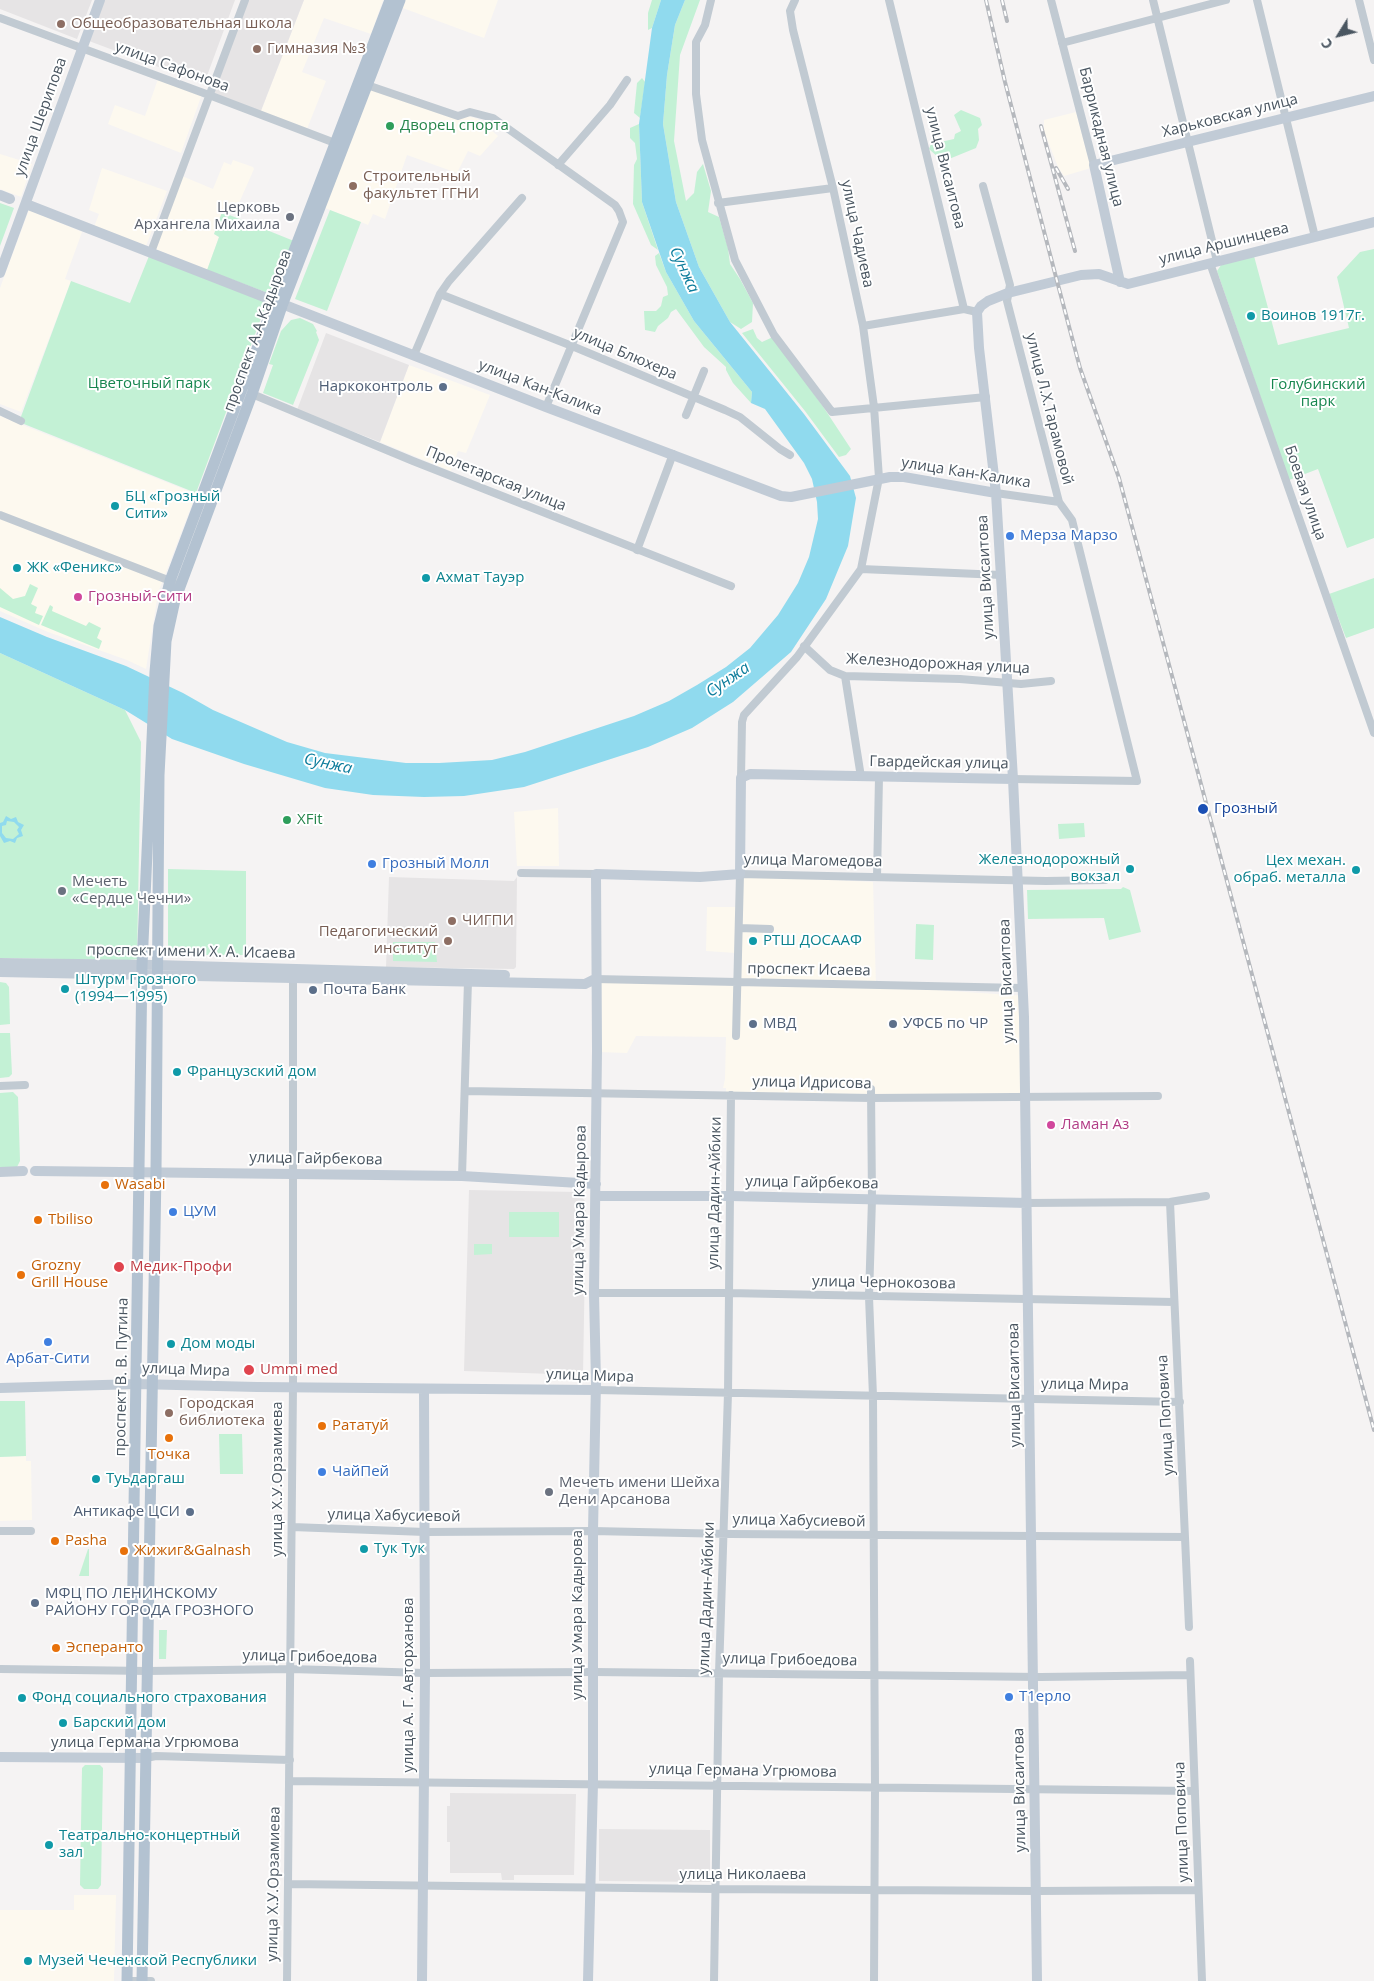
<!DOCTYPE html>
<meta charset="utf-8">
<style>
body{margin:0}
#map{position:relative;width:1374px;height:1981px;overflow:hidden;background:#f5f3f3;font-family:"Open Sans",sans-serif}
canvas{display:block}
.north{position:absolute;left:1314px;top:10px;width:50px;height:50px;-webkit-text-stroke:4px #fff;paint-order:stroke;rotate:234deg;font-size:14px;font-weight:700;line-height:20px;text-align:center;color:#4a5661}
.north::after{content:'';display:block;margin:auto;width:18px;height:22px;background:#4a5661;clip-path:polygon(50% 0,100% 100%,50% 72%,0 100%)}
</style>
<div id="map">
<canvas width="1374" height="1981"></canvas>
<div class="north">С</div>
</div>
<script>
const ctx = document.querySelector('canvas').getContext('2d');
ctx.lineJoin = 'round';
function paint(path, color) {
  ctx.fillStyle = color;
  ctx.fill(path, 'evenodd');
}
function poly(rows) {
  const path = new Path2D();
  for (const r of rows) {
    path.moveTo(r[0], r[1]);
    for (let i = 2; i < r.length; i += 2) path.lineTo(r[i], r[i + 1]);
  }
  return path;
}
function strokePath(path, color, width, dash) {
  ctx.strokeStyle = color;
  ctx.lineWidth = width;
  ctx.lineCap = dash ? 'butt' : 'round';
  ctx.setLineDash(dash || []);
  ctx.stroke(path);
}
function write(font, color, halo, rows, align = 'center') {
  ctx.font = font + ' "Open Sans",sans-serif';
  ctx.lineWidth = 4;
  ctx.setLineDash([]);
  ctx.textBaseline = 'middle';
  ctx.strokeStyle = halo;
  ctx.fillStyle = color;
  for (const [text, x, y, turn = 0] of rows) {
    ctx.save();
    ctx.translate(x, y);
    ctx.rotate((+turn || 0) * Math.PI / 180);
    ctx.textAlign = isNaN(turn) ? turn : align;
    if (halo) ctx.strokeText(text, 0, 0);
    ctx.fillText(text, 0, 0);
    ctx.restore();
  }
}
paint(poly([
 [304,0,383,0,371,34,324,18,302,72,326,81,305,134,259,116],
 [403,0,498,0,484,38,400,7],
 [158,79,202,94,181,153,108,124,115,105,145,116],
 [370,89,478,119,498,136,480,156,468,151,457,173,407,155,385,219,373,214,368,225,361,222,325,208],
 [1076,112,1091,168,1064,176,1058,167,1044,131,1044,120],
 [0,154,32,164,21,197,0,189],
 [233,160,253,167,254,169,235,212,225,207,222,212,214,234,219,237,207,270,155,249,182,176,213,189,224,162,231,165],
 [102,168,167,191,146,246,94,227,99,214,89,210],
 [29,210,82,232,65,279,71,281,21,412,0,404,0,288],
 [409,365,490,395,466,453,458,451,451,471,380,442],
 [0,416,196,494,158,593,146,669,127,660,48,632,0,611],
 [558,808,559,866,517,866,514,812],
 [738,875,873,882,876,986,1026,996,1030,1099,726,1096,726,1088,723,1088,725,1079,726,1037,636,1036,627,1053,598,1052,600,976,735,979,736,953,706,951,707,907,737,907],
 [26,1456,26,1461,31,1461,32,1520,0,1521,0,1457],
 [74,1895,116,1895,114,1981,0,1981,0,1910,74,1910]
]), '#fdf9ef');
paint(poly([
 [0,0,92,0,77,39,0,9],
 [104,0,235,0,204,84,89,41],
 [247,0,304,0,259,116,212,97],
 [326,333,409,365,380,442,297,410],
 [389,877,514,881,517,877,516,967,514,969,386,967],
 [469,1190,577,1192,586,1202,583,1375,464,1371],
 [450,1793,576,1794,574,1875,514,1875,514,1880,502,1880,501,1873,450,1873,450,1842,447,1842,447,1806,450,1806],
 [599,1829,710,1830,710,1882,599,1881]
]), '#e6e4e5');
paint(poly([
 [652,0,661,0,652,28,648,30,648,13],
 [685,0,700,0,680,55,674,141,686,201,694,193,697,172,703,164,711,191,708,212,719,217,728,248,730,264,740,279,753,303,752,322,741,329,730,322,699,267,676,202,663,124,667,75,675,25],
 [642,78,645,82,640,118,634,113,637,83],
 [961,110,980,118,982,125,978,129,979,140,976,148,949,159,940,159,929,149,931,144,954,139,955,134,961,131,954,115],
 [639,124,642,202,658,250,651,245,633,204,634,165,637,159,635,143,630,138,630,128],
 [0,203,14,208,0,246],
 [330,210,361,222,327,311,295,299],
 [222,212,294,241,273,295,207,270,219,237,214,234],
 [1374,249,1374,538,1347,548,1318,469,1289,480,1217,271,1221,265,1254,256,1278,345,1349,328,1337,277,1360,252],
 [659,253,666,272,694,321,752,392,751,403,733,383,726,370,726,367,704,347,676,309,671,312,668,318,658,326,655,332,645,330,644,311,656,311,661,306,663,297,668,295,667,287,656,265,655,256],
 [149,256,267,302,196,493,19,422,71,281,130,303],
 [300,318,313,324,317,331,316,332,319,340,293,405,263,393,273,365,269,364,281,331,291,320],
 [753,329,757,338,762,342,773,337,824,408,851,449,846,455,839,457,805,411,742,333],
 [1374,578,1374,628,1346,638,1329,594],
 [30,584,38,588,31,604,37,607,35,613,43,616,39,625,0,607,0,588,13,599,25,596],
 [50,605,53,607,52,611,86,626,89,622,101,628,97,638,102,641,99,649,41,625],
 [0,653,125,710,141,742,137,959,129,960,0,958],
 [1084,823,1085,837,1059,839,1058,824],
 [168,869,246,871,246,955,168,955],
 [1123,887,1130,890,1141,932,1109,940,1104,918,1028,919,1027,890,1121,889],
 [916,924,934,925,933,960,915,959],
 [393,942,435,942,437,962,393,961],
 [0,982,6,983,9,987,10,1024,0,1025],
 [0,1033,10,1033,12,1074,9,1077,0,1078],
 [13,1092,18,1097,20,1161,17,1167,0,1168,0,1093],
 [509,1212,559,1212,559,1237,509,1237],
 [474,1244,492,1244,492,1254,474,1255],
 [0,1401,25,1401,26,1456,0,1457],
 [219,1434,242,1434,243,1474,220,1474],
 [89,1549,89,1576,79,1576,88,1549],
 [159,1630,167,1630,166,1659,159,1659],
 [85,1765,100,1765,103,1768,101,1885,98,1889,84,1889,80,1885,82,1768]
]), '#c3f1d5');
paint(poly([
 [661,0,685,0,675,25,667,75,663,124,676,202,699,267,730,322,804,414,850,476,856,498,848,546,826,599,791,652,733,702,692,728,648,747,524,787,464,796,424,797,373,795,325,788,244,764,172,739,125,710,0,653,0,617,47,637,126,666,183,693,213,710,287,742,325,753,406,763,439,763,492,760,525,752,634,716,669,701,697,685,726,667,750,648,778,615,798,583,809,557,818,519,817,502,812,479,804,463,765,409,751,403,752,392,694,321,666,272,642,202,639,124,652,28],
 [6,816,11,819,16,817,18,822,24,825,21,830,23,836,17,838,15,843,10,841,4,843,0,836,0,823,3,822],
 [7,821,14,822,19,827,17,830,19,834,13,839,6,838,2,833,2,826,6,825]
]), '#90daee');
strokePath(poly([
 [711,0,705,25,696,42,696,94,702,140,735,260,774,335,832,412,986,397],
 [889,0,964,309,977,312],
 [1051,0,1094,165],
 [1153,0,1217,261],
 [1257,0,1315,237],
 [1359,0,1374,60],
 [0,18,209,95,335,143],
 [1062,43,1226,0],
 [367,85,458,116,470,112,493,118,615,205,619,211,623,222,546,407],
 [558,165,610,105,627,80],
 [983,186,1010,285,1007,301,1059,502,1072,520,1137,781,1013,779],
 [718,203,833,188],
 [151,252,245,0],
 [1210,263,1374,733],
 [440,294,572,346,725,410,740,417,780,449,790,455],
 [863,326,964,309],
 [414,355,440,294,449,281,522,198],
 [252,394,413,461,731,586],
 [0,411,21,421],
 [686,415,704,371],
 [996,493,1059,502],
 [0,515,173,582],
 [637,550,673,454],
 [861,569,1001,575],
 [804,646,830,670,845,676,960,679,1021,684,1051,681],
 [845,676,861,777],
 [741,778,742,722,744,715,797,657,861,569,879,478,874,407,863,326,833,188,793,30,790,11,795,0],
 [521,873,596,874],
 [877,877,879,777],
 [739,928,770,929],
 [595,979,1022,988],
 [736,1036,740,874,1046,881,1105,880],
 [0,1086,25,1085],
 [871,1089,872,1199,869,1297,873,1396,875,1788,874,1981],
 [465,1091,871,1098,1158,1096],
 [462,1176,468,981],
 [1170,1202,1189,1627],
 [1027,1203,1170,1202,1206,1196],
 [594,1293,728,1293,1174,1302],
 [596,1390,1180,1402],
 [292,1527,425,1532,593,1531,730,1534,1185,1537],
 [0,1531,31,1531],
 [1190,1661,1202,1981],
 [0,1669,148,1671,291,1669,425,1673,593,1672,1041,1677,1190,1675],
 [146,1758,156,1756,290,1760],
 [290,1781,1195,1791],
 [288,1884,716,1889,1037,1891,1198,1890],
 [127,1981,151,1981],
 [287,1981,293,1387,293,978],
 [714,1981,719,1673,728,1393,731,1095]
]), '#c1cad2', 8);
strokePath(poly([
 [0,195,10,199],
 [26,204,546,407,781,496,791,497,890,477,904,477,996,493],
 [0,273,100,0],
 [1120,282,1094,165,1374,96],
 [0,963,157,965,505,975],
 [0,972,585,984,595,979],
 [35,1171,462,1176,596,1184],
 [0,1172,23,1171],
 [596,1196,731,1196,1027,1203],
 [0,1388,137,1384,257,1387,596,1390],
 [0,1757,146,1758],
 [422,1981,425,1673,424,1389],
 [588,1981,593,1783,593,1531,596,1382,594,1293,597,1051,596,874,700,877,740,874,741,778,750,774,1013,779],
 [1037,1981,1024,1017,1013,779,996,493,979,348,977,312,981,306,988,301,1008,293,1081,275,1099,274,1128,284,1374,222]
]), '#c1cbd6', 10);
strokePath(poly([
 [127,1981,142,965,155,672,159,626,170,581,279,290,390,0],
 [142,1981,156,1172,159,775,166,641,175,600,252,394,283,303,400,0]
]), '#b3c2d1', 11);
const rail = poly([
 [986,0,1005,82,1057,281,1080,368,1119,478,1374,1430],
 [1002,0,1007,21],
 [1041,126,1075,251],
 [1056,168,1068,189]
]);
strokePath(rail, '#b5b8bd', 4);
strokePath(rail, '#fff', 2, [5.5]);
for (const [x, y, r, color] of [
 [61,24,5,"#8d6e63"],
 [257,49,5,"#8d6e63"],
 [390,126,5,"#2e9e5b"],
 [353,186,5,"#8d6e63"],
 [290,217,5,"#6b7280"],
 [1251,316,5,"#0f9aa8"],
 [443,387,5,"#5c6f8a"],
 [115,506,5,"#0f9aa8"],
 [1010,536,5,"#3f7fe0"],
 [17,568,5,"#0f9aa8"],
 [426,578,5,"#0f9aa8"],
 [78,597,5,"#d1479c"],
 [1203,809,6,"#1a4fb4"],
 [287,820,5,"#2e9e5b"],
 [372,864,5,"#3f7fe0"],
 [1130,869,5,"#0f9aa8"],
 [1356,870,5,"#0f9aa8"],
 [62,891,5,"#6b7280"],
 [452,921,5,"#8d6e63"],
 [448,941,5,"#8d6e63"],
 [753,941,5,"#0f9aa8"],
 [65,989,5,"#0f9aa8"],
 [313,990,5,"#5c6f8a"],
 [753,1024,5,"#5c6f8a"],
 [893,1024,5,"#5c6f8a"],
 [177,1072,5,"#0f9aa8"],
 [1051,1125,5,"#d1479c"],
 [105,1185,5,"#e8710a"],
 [173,1212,5,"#3f7fe0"],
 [38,1220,5,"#e8710a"],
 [119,1267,6,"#e0444e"],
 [21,1275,5,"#e8710a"],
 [48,1342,5,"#3f7fe0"],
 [171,1344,5,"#0f9aa8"],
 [249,1370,6,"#e0444e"],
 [169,1413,5,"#8d6e63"],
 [322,1426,5,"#e8710a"],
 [169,1438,5,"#e8710a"],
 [322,1472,5,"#3f7fe0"],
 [96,1479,5,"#0f9aa8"],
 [549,1492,5,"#6b7280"],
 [190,1512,5,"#5c6f8a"],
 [55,1541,5,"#e8710a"],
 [364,1549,5,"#0f9aa8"],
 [124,1551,5,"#e8710a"],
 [35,1603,5,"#5c6f8a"],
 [56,1648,5,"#e8710a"],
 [1009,1697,5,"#3f7fe0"],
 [22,1698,5,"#0f9aa8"],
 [63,1723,5,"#0f9aa8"],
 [49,1845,5,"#0f9aa8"],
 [28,1961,5,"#0f9aa8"]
]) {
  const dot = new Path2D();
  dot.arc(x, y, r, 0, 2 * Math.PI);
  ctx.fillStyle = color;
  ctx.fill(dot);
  strokePath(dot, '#fff', 2);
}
write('15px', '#785e54', '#fff', [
 ["Общеобразовательная школа",71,24],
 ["Гимназия №3",267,49],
 ["Строительный",363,177],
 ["факультет ГГНИ",363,194],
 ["ЧИГПИ",462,921],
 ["Педагогический",438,932,"right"],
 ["институт",438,949,"right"],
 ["Городская",179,1404],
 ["библиотека",179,1421]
], 'left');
write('15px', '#4a5661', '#fff', [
 ["улица Сафонова",172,67,20],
 ["Харьковская улица",1230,116,-14],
 ["улица Шерипова",41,117,-70],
 ["Баррикадная улица",1101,137,76],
 ["улица Висаитова",945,168,76],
 ["улица Чадиева",857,234,78],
 ["улица Аршинцева",1224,244,-14],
 ["проспект А.А.Кадырова",258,331,-70],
 ["улица Блюхера",625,354,23],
 ["улица Кан-Калика",540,388,21],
 ["улица Л.Х.Тарамовой",1049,409,76],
 ["улица Кан-Калика",966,473,9],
 ["Пролетарская улица",496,479,22],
 ["Боевая улица",1305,493,71],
 ["улица Висаитова",986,577,-93],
 ["Железнодорожная улица",938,664,3],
 ["Гвардейская улица",939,763,1],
 ["улица Магомедова",813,861,1],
 ["проспект имени Х. А. Исаева",191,952,1],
 ["проспект Исаева",809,970,1],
 ["улица Висаитова",1007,981,-92],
 ["улица Идрисова",812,1083,1],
 ["улица Гайрбекова",316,1159,1],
 ["улица Гайрбекова",812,1183,1],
 ["улица Дадин-Айбики",715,1193,-89],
 ["улица Умара Кадырова",580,1210,-89],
 ["улица Чернокозова",884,1283,1],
 ["улица Мира",186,1370,2],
 ["улица Мира",590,1376,2],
 ["проспект В. В. Путина",122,1377,-89],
 ["улица Висаитова",1015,1385,-91],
 ["улица Мира",1085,1385,1],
 ["улица Поповича",1166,1415,-93],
 ["улица Х.У.Орзамиева",278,1479,-90],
 ["улица Хабусиевой",394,1516,1],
 ["улица Хабусиевой",799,1521,1],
 ["улица Дадин-Айбики",707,1598,-88],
 ["улица Умара Кадырова",578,1615,-90],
 ["улица Грибоедова",310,1657,1],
 ["улица Грибоедова",790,1660,1],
 ["улица А. Г. Авторханова",409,1685,-90],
 ["улица Германа Угрюмова",145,1743],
 ["улица Германа Угрюмова",743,1771,1],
 ["улица Висаитова",1020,1790,-91],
 ["улица Поповича",1182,1822,-92],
 ["улица Николаева",743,1875],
 ["улица Х.У.Орзамиева",274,1884,-89]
]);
write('15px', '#27864d', '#fff', [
 ["Дворец спорта",400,126],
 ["XFit",297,820]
], 'left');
write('15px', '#5b616d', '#fff', [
 ["Церковь",280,208,"right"],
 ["Архангела Михаила",280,225,"right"],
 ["Мечеть",72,882],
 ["«Сердце Чечни»",72,899],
 ["Мечеть имени Шейха",559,1483],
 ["Дени Арсанова",559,1500]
], 'left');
write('15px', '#0d838f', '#fff', [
 ["Воинов 1917г.",1261,316],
 ["БЦ «Грозный",125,497],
 ["Сити»",125,514],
 ["ЖК «Феникс»",27,568],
 ["Ахмат Тауэр",436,578],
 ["Железнодорожный",1120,860,"right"],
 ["вокзал",1120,877,"right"],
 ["Цех механ.",1346,861,"right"],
 ["обраб. металла",1346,878,"right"],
 ["РТШ ДОСААФ",763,941],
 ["Штурм Грозного",75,980],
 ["(1994—1995)",75,997],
 ["Французский дом",187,1072],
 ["Дом моды",181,1344],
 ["Туьдаргаш",106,1479],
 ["Тук Тук",374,1549],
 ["Фонд социального страхования",32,1698],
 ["Барский дом",73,1723],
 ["Театрально-концертный",59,1836],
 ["зал",59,1853],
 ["Музей Чеченской Республики",38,1961]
], 'left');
write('15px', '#17864f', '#fff', [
 ["Цветочный парк",149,384],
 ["Голубинский",1318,385],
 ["парк",1318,402]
]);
write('15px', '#4e5e75', '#fff', [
 ["Наркоконтроль",433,387,"right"],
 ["Почта Банк",323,990],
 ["МВД",763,1024],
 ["УФСБ по ЧР",903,1024],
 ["Антикафе ЦСИ",180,1512,"right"],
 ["МФЦ ПО ЛЕНИНСКОМУ",45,1594],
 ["РАЙОНУ ГОРОДА ГРОЗНОГО",45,1611]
], 'left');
write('15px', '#366cbe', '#fff', [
 ["Мерза Марзо",1020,536],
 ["Грозный Молл",382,864],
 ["ЦУМ",183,1212],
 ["Арбат-Сити",48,1359,"center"],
 ["ЧайПей",332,1472],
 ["Т1ерло",1019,1697]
], 'left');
write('15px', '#b23c85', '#fff', [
 ["Грозный-Сити",88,597],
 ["Ламан Аз",1061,1125]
], 'left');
write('15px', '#164399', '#fff', [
 ["Грозный",1214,809]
], 'left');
write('15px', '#c56008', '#fff', [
 ["Wasabi",115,1185],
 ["Tbiliso",48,1220],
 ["Grozny",31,1266],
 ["Grill House",31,1283],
 ["Рататуй",332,1426],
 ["Точка",169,1455,"center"],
 ["Pasha",65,1541],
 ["Жижиг&Galnash",134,1551],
 ["Эсперанто",66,1648]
], 'left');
write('15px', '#be3a42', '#fff', [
 ["Медик-Профи",130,1267],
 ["Ummi med",260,1370]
], 'left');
write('italic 16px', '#0c7c9b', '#fff', [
 ["Сунжа",684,270,65],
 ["Сунжа",728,680,-34],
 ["Сунжа",328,764,12]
]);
</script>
